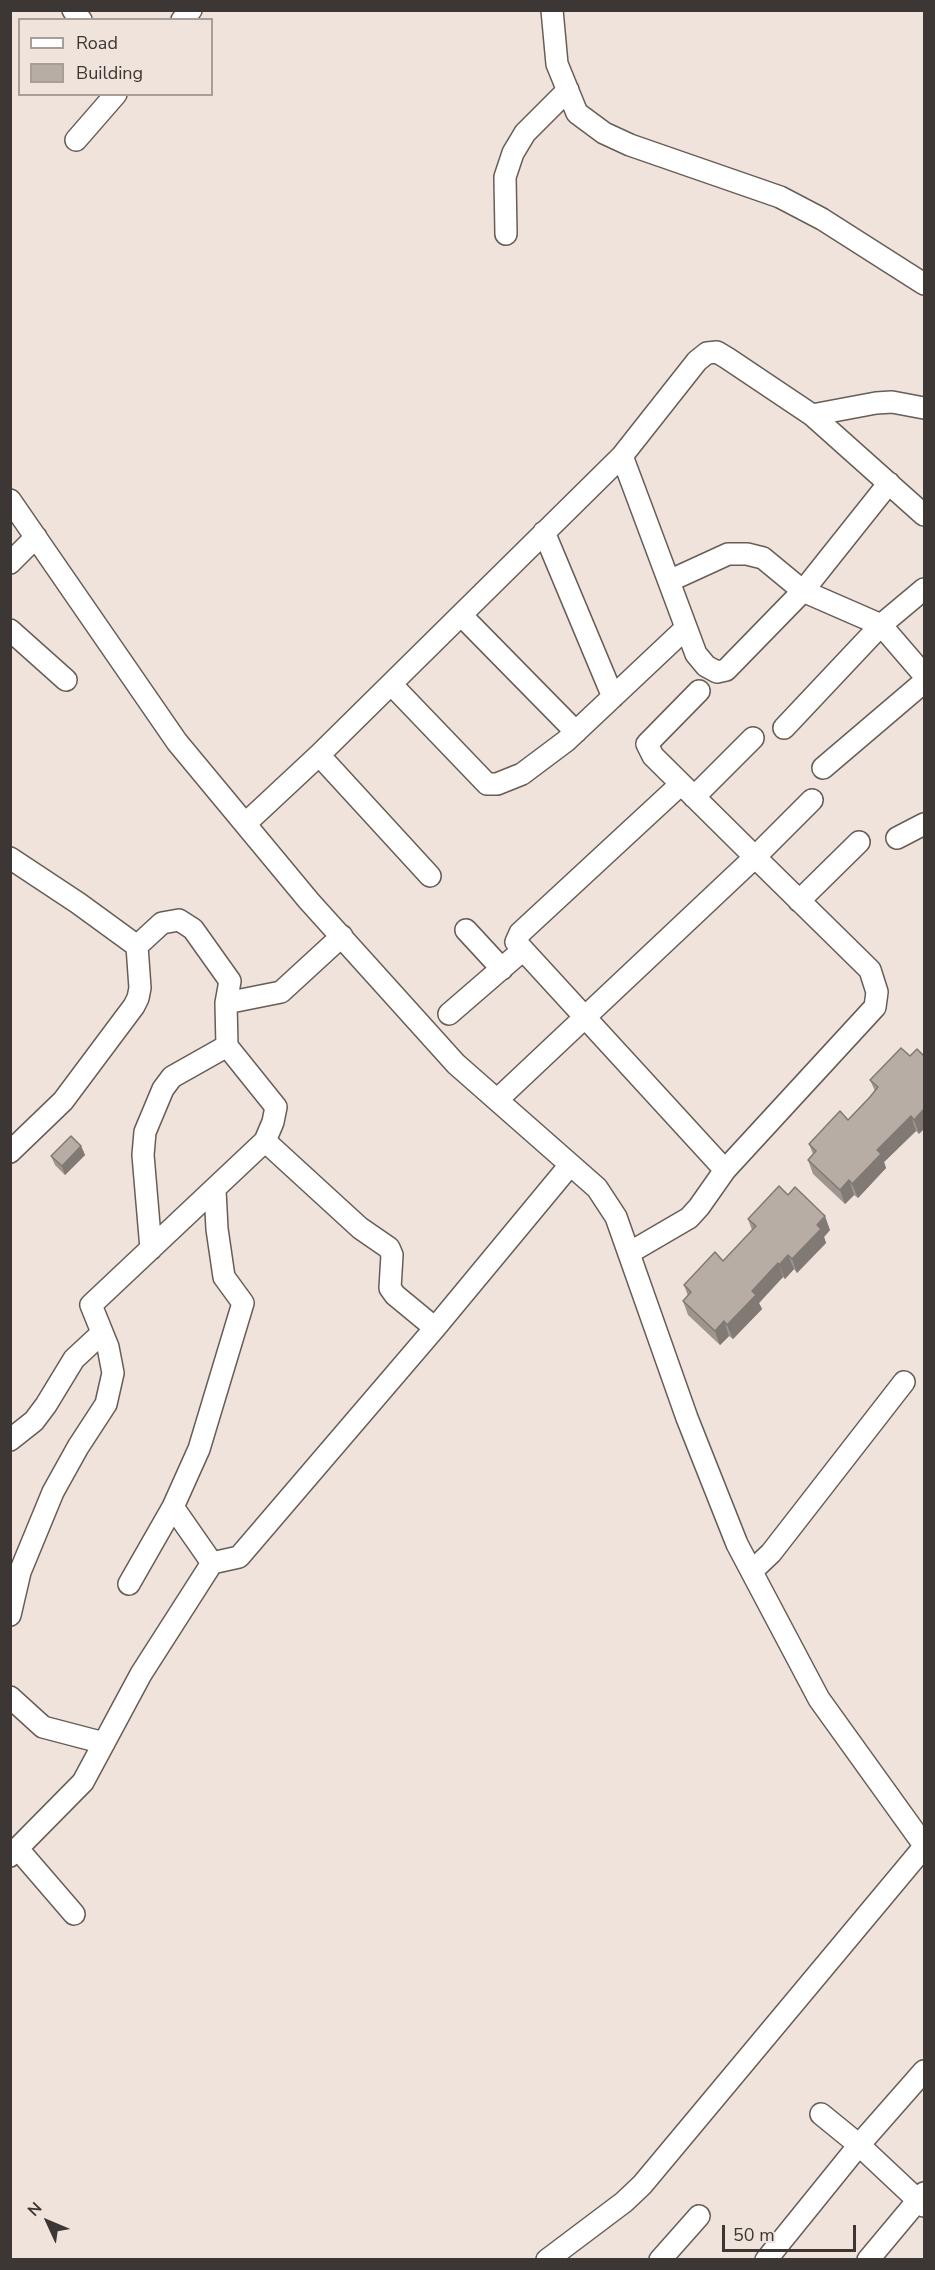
<!DOCTYPE html>
<style>
body{margin:0}
#map{position:relative;width:935px;height:2270px;overflow:hidden;background:#efe3dc;font-family:"Nunito Sans",sans-serif}
canvas{display:block}
.frame{position:absolute;inset:0;border:12px solid #3c3734;pointer-events:none}
.legend{position:absolute;left:18px;top:18px;width:195px;height:78px;box-sizing:border-box;background:#efe3dc;border:2px solid #a79e99;margin:0;padding:8px 10px;list-style:none;font-size:18px;color:#3c3734}
.legend li{display:flex;align-items:center;gap:12px;height:30px}
.legend b{width:30px;border:2px solid #a79e99}
.north{position:absolute;left:18px;top:2192px;width:60px;height:60px;-webkit-text-stroke:4px #efe3dc;paint-order:stroke;rotate:314deg;font-size:16px;font-weight:700;line-height:24px;text-align:center;color:#3c3734}
.north::after{content:'';display:block;margin:auto;width:21px;height:27px;background:#3c3734;clip-path:polygon(50% 0,100% 100%,50% 72%,0 100%)}
.scale{position:absolute;left:722px;top:2225px;width:134px;height:27px;box-sizing:border-box;border:3px solid #3c3734;border-top:0;padding-left:8px;font-size:18px;line-height:21px;white-space:nowrap;color:#3c3734;-webkit-text-stroke:4px #efe3dc;paint-order:stroke}
</style>
<div id="map">
<canvas width="935" height="2270"></canvas>
<div class="frame"></div>
<ul class="legend">
<li><b style="height:8px;background:#fff"></b>Road</li>
<li><b style="height:16px;background:#b7ada5"></b>Building</li>
</ul>
<div class="north">N</div>
<div class="scale">50 m</div>
</div>
<script>
const ctx = document.querySelector('canvas').getContext('2d');
ctx.lineJoin = 'round';
function poly(rows) {
  const path = new Path2D();
  for (const r of rows) {
    path.moveTo(r[0], r[1]);
    for (let i = 2; i < r.length; i += 2) path.lineTo(r[i], r[i + 1]);
  }
  return path;
}
function strokePath(path, color, width, dash) {
  ctx.strokeStyle = color;
  ctx.lineWidth = width;
  ctx.lineCap = dash ? 'butt' : 'round';
  ctx.setLineDash(dash || []);
  ctx.stroke(path);
}
function paint(path, color) {
  ctx.fillStyle = color;
  ctx.fill(path, 'evenodd');
}
const minor = poly([
 [73,10,81,20],
 [552,10,557,64,577,113,604,133,630,145,780,197,822,219,924,284],
 [182,20,191,10],
 [76,140,116,94],
 [506,234,505,177,513,153,525,133,568,90],
 [812,415,876,403,892,402,924,408],
 [622,456,696,654,706,666,717,672,726,670,803,591,889,483],
 [10,500,177,742,309,901,456,1064,597,1188,616,1217,687,1418,737,1544,819,1699,924,1845],
 [544,532,613,697],
 [10,563,36,537],
 [669,581,728,554,747,554,763,558,803,591,881,625,924,675],
 [461,615,576,732],
 [10,630,66,680],
 [391,684,487,784,497,784,522,774,566,741,686,628],
 [784,728,881,625,924,589],
 [319,755,430,876],
 [823,768,924,682],
 [681,784,520,933,516,942,725,1170,875,1007,877,992,870,970,755,857,812,800],
 [694,797,753,738],
 [245,824,319,755,622,456,697,361,707,353,717,352,727,358,812,415,924,515],
 [897,838,924,824],
 [10,858,78,903,137,946,162,923,179,920,193,929,230,981,226,1003,227,1046,276,1107,273,1122,265,1141,91,1305,108,1347,113,1373,106,1404,78,1447,53,1492,20,1572,10,1615],
 [799,901,859,842],
 [466,930,502,969],
 [226,1003,281,992,342,936],
 [449,1014,523,950],
 [497,1100,755,857,653,756,647,744,699,691],
 [265,1141,360,1228,389,1248,392,1255,390,1288,395,1295,435,1328],
 [10,1152,63,1101,134,1006,138,998,140,988,137,946],
 [151,1249,143,1155,145,1132,163,1089,172,1077,227,1046],
 [629,1253,689,1218,699,1207,725,1170],
 [10,1440,34,1421,46,1405,74,1359,102,1333],
 [212,1563,173,1507,199,1449,243,1303,224,1277,217,1229,215,1190],
 [752,1571,771,1553,904,1382],
 [129,1584,173,1507],
 [10,1697,43,1727,104,1743],
 [18,1849,74,1914],
 [10,1856,83,1782,141,1674,212,1563,239,1557,435,1328,570,1165],
 [821,2114,859,2145,924,2206],
 [547,2260,624,2202,642,2185,924,1847],
 [660,2260,699,2216],
 [766,2260,859,2145,924,2071],
 [868,2260,924,2193]
]);
strokePath(minor, '#675d57', 24);
strokePath(minor, '#fff', 21);
paint(poly([
 [910,1056,919,1134,916,1131,884,1162,886,1168,858,1198,854,1195,845,1204,813,1174,808,1160,813,1154,809,1144,848,1120,875,1091,870,1080],
 [81,1146,85,1155,65,1175,55,1165,51,1156],
 [788,1195,830,1230,824,1237,826,1243,797,1273,794,1269,785,1279,783,1277,759,1303,762,1309,733,1339,729,1336,720,1345,688,1315,683,1301,688,1296,684,1285,723,1261,752,1230,748,1219]
]), '#9d958e');
paint(poly([
 [924,1109,924,1129,919,1134,914,1120],
 [911,1116,916,1131,884,1162,886,1168,858,1198,852,1184,877,1150],
 [81,1146,85,1155,65,1175,62,1166],
 [849,1180,854,1195,845,1204,840,1190],
 [825,1216,830,1230,824,1237,826,1243,797,1273,792,1259,817,1225],
 [788,1255,794,1269,785,1279,779,1265],
 [778,1263,783,1277,759,1303,762,1309,733,1339,727,1325,752,1291],
 [724,1321,729,1336,720,1345,715,1331]
]), '#807974');
const building = poly([
 [901,1048,910,1056,917,1049,924,1056,924,1109,914,1120,911,1116,877,1150,881,1154,852,1184,849,1180,840,1190,808,1160,816,1151,809,1144,840,1111,848,1120,870,1097,878,1087,870,1080,901,1048],
 [71,1136,81,1146,62,1166,51,1156,71,1136],
 [779,1186,788,1195,795,1187,825,1216,817,1225,821,1229,792,1259,788,1255,779,1265,778,1263,752,1291,756,1295,727,1325,724,1321,715,1331,683,1301,691,1292,684,1285,715,1252,723,1261,756,1226,748,1219,779,1186]
]);
paint(building, '#b7ada5');
strokePath(building, '#807974', 1.5);
</script>
